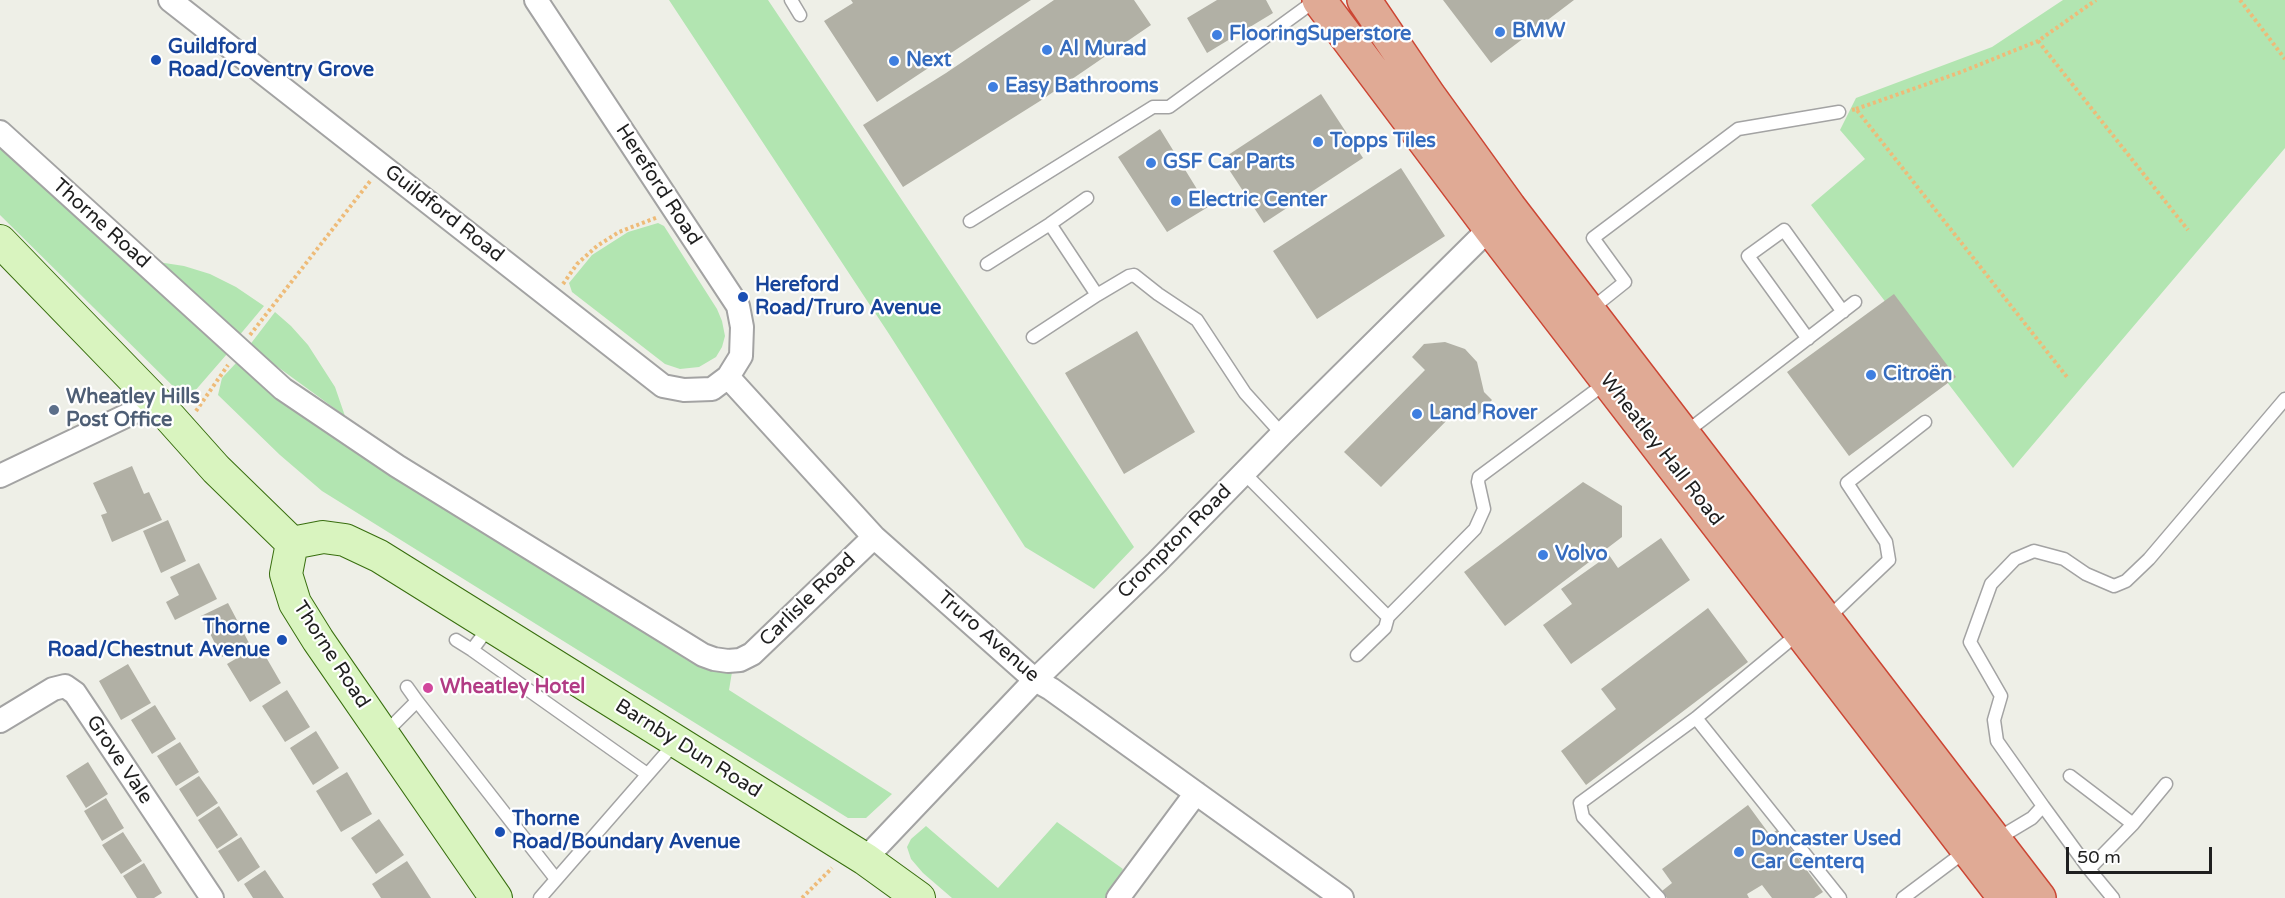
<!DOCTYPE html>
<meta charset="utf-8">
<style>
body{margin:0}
#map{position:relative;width:2285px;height:898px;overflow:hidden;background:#eeefe7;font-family:"Varela Round",sans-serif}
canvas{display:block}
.scale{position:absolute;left:2066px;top:847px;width:146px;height:27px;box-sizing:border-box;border:3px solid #1f1f1f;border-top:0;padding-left:8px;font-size:18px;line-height:21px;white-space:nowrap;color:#1f1f1f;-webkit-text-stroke:4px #fff;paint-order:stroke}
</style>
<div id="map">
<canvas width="2285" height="898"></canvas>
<div class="scale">50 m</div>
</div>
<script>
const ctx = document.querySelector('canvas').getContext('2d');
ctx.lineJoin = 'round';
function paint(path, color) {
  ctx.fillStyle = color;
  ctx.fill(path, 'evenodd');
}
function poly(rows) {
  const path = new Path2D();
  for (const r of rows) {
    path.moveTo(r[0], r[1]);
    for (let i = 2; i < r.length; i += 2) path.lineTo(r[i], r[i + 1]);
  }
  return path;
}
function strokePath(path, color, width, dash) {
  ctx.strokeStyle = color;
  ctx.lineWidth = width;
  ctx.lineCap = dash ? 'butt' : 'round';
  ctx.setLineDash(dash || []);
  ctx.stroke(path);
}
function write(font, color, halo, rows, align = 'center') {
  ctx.font = font + ' "Varela Round",sans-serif';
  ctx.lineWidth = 4.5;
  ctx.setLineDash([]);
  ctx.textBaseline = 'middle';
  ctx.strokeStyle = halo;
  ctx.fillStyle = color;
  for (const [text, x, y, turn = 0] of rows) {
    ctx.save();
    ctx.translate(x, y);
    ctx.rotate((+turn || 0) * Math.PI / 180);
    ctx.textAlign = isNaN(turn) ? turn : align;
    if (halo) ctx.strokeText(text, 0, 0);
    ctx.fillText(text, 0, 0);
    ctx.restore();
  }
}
paint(poly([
 [669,0,768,0,1134,547,1094,589,1025,547,889,334],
 [2063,0,2285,0,2285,148,2013,468,1811,205,1865,159,1840,130,1856,98,1992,47],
 [0,143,227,354,187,400,0,215],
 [658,223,664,226,717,309,722,321,725,336,722,347,716,357,699,367,680,369,665,364,572,292,569,283,592,255,628,232],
 [158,262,184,266,210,274,236,287,264,306,238,337],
 [275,312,291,326,308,345,335,387,345,416,249,346],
 [237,362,485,533,687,660,716,672,732,672,729,690,892,794,866,818,848,818,322,491,280,455,218,395,222,378],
 [1057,822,1123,869,1108,898,952,898,923,873,911,859,907,847,911,839,926,826,998,888]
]), '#b2e5b1');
paint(poly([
 [851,0,1031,0,877,102,824,21,853,3],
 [1054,0,1134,0,1151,25,1040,101,903,187,863,125,946,73],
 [1217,0,1266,0,1273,13,1207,53,1187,18],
 [1443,0,1574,0,1491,63],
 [1321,94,1363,158,1264,223,1222,159],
 [1160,129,1208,207,1167,232,1118,157],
 [1401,168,1445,236,1317,319,1273,251],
 [1894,294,1956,377,1849,456,1787,372],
 [1137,331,1195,432,1124,474,1065,373],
 [1445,342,1465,349,1477,362,1484,392,1492,400,1472,421,1459,408,1381,487,1344,452,1425,370,1412,357,1424,344],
 [132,466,144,494,149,492,162,520,112,542,101,515,107,513,93,483],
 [1583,482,1622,506,1622,537,1505,626,1464,572],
 [168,520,186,561,161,573,143,531],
 [1661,538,1690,580,1571,664,1543,625,1572,604,1561,589,1609,555,1618,568],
 [199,563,217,599,175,620,166,602,179,595,170,577],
 [228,603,249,643,222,657,201,616],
 [1708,608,1748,662,1586,785,1561,751,1616,709,1601,689],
 [259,645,281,683,250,702,227,664],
 [128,664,151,703,121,720,99,681],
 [287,690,310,727,285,742,262,706],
 [155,705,176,739,152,754,131,720],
 [316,731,339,768,313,785,290,748],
 [180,742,199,772,176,786,157,756],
 [88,762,108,794,86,808,66,776],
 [347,772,372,814,341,832,316,791],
 [199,776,218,803,197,817,179,789],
 [106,798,124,828,102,841,84,811],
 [1748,805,1770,835,1777,830,1823,892,1814,898,1772,898,1762,885,1747,894,1749,898,1667,898,1662,891,1672,883,1662,869],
 [219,806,238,835,217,849,198,820],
 [379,819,404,855,376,874,351,838],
 [123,832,142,861,121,874,102,845],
 [241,837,260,867,238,882,218,851],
 [407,861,431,898,381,898,372,884],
 [144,863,162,893,154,898,137,898,123,876],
 [265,870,284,898,253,898,244,884]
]), '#b1b0a5');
const lane = poly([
 [791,0,800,15],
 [970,221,1153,107,1169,107,1316,0],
 [1050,224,1097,295],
 [987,264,1050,224,1087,198],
 [1590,310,1625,282,1593,238,1738,129,1839,112],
 [1033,337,1097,295,1129,276,1134,275,1158,294,1197,320,1245,393,1282,434],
 [1808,339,1748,256,1784,230,1843,312],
 [1685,433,1855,302],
 [1244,473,1388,617,1385,628,1357,655],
 [1388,617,1475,529,1484,509,1478,482,1479,477,1607,382],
 [1827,619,1889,560,1886,542,1847,483,1925,422],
 [489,627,472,650,647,774],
 [456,640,472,650],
 [407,687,417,701],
 [1696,718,1840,898],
 [384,734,417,701,556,879],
 [2070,776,2133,824],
 [2043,806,2089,869],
 [1997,839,2032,818,2043,806,1997,741,1994,720,2001,696,1970,642,1991,584,2015,559,2034,551,2064,559,2086,574,2114,586,2126,581,2149,559,2285,399],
 [540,898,675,743],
 [1659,898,1583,817,1580,803,1696,718,1800,632],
 [1903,898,1967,850],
 [2113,898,2089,869,2133,824,2166,784]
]);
const street = poly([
 [170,0,663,386,684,390,712,389,728,377,741,356,742,327,738,306,536,0],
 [0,132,283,389,397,466,703,655,714,659,728,661,740,660,752,654,874,537],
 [728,377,874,537,1035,680,1051,689,1342,898],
 [0,476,155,402],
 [0,721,53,689,65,686,75,693,212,898],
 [865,859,1035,680,1157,562,1282,434,1490,228],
 [1118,898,1196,793]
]);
const secondary = poly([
 [0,241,157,403,216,469,292,543],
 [292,543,323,537,345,540,379,556,865,859,919,898],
 [292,543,286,574,295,603,318,640,496,898]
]);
const highway = poly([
 [1319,0,1490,228,2005,898],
 [1364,0,1429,96,1509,207,2039,898]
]);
strokePath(lane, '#a3a3a3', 15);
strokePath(street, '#a3a3a3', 26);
strokePath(secondary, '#386e0e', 34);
strokePath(highway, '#cc4634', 36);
strokePath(poly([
 [2240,0,2285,59],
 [2038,41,2188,230],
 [1856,109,1961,72,2038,41,2096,0],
 [1852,110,1856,109,2067,377],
 [563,284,577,264,597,246,619,232,658,217],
 [250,335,371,180],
 [196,411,228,365],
 [802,898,832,868]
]), '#eebb78', 4, [3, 3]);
strokePath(lane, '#fff', 12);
strokePath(street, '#fff', 22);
strokePath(secondary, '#d9f4bf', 32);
strokePath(highway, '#e0aa95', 33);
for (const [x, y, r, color] of [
 [1500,32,6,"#3f7fe0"],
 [1217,35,6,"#3f7fe0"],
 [1047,50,6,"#3f7fe0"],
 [156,60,6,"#1a4fb4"],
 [894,61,6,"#3f7fe0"],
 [993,87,6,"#3f7fe0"],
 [1318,142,6,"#3f7fe0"],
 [1151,163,6,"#3f7fe0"],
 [1176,201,6,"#3f7fe0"],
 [743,297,6,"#1a4fb4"],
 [1871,375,6,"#3f7fe0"],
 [54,410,6,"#5c6f8a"],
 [1417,414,6,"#3f7fe0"],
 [1543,555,6,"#3f7fe0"],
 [282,640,6,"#1a4fb4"],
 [428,688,6,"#d1479c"],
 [500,832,6,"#1a4fb4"],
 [1739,852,6,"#3f7fe0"]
]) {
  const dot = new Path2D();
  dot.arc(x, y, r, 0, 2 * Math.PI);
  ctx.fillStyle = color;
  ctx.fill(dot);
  strokePath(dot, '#fff', 2);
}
write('bold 20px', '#366cbe', '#fff', [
 ["BMW",1512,32],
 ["FlooringSuperstore",1229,35],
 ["Al Murad",1059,50],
 ["Next",906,61],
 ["Easy Bathrooms",1005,87],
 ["Topps Tiles",1330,142],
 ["GSF Car Parts",1163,163],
 ["Electric Center",1188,201],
 ["Citroën",1883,375],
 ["Land Rover",1429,414],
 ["Volvo",1555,555],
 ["Doncaster Used",1751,840],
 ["Car Centerq",1751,863]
], 'left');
write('bold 20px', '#164399', '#fff', [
 ["Guildford",168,48],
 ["Road/Coventry Grove",168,71],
 ["Hereford",755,286],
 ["Road/Truro Avenue",755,309],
 ["Thorne",270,628,"right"],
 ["Road/Chestnut Avenue",270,651,"right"],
 ["Thorne",512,820],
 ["Road/Boundary Avenue",512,843]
], 'left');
write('20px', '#1f1f1f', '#fff', [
 ["Hereford Road",658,185,57],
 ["Guildford Road",444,214,38],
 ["Thorne Road",101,224,42],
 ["Wheatley Hall Road",1661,450,52],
 ["Crompton Road",1175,542,-45],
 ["Carlisle Road",808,600,-44],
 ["Truro Avenue",988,637,41],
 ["Thorne Road",331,655,57],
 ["Barnby Dun Road",688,749,32],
 ["Grove Vale",119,760,56]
]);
write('bold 20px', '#4e5e75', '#fff', [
 ["Wheatley Hills",66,398],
 ["Post Office",66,421]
], 'left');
write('bold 20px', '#b23c85', '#fff', [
 ["Wheatley Hotel",440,688]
], 'left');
</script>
